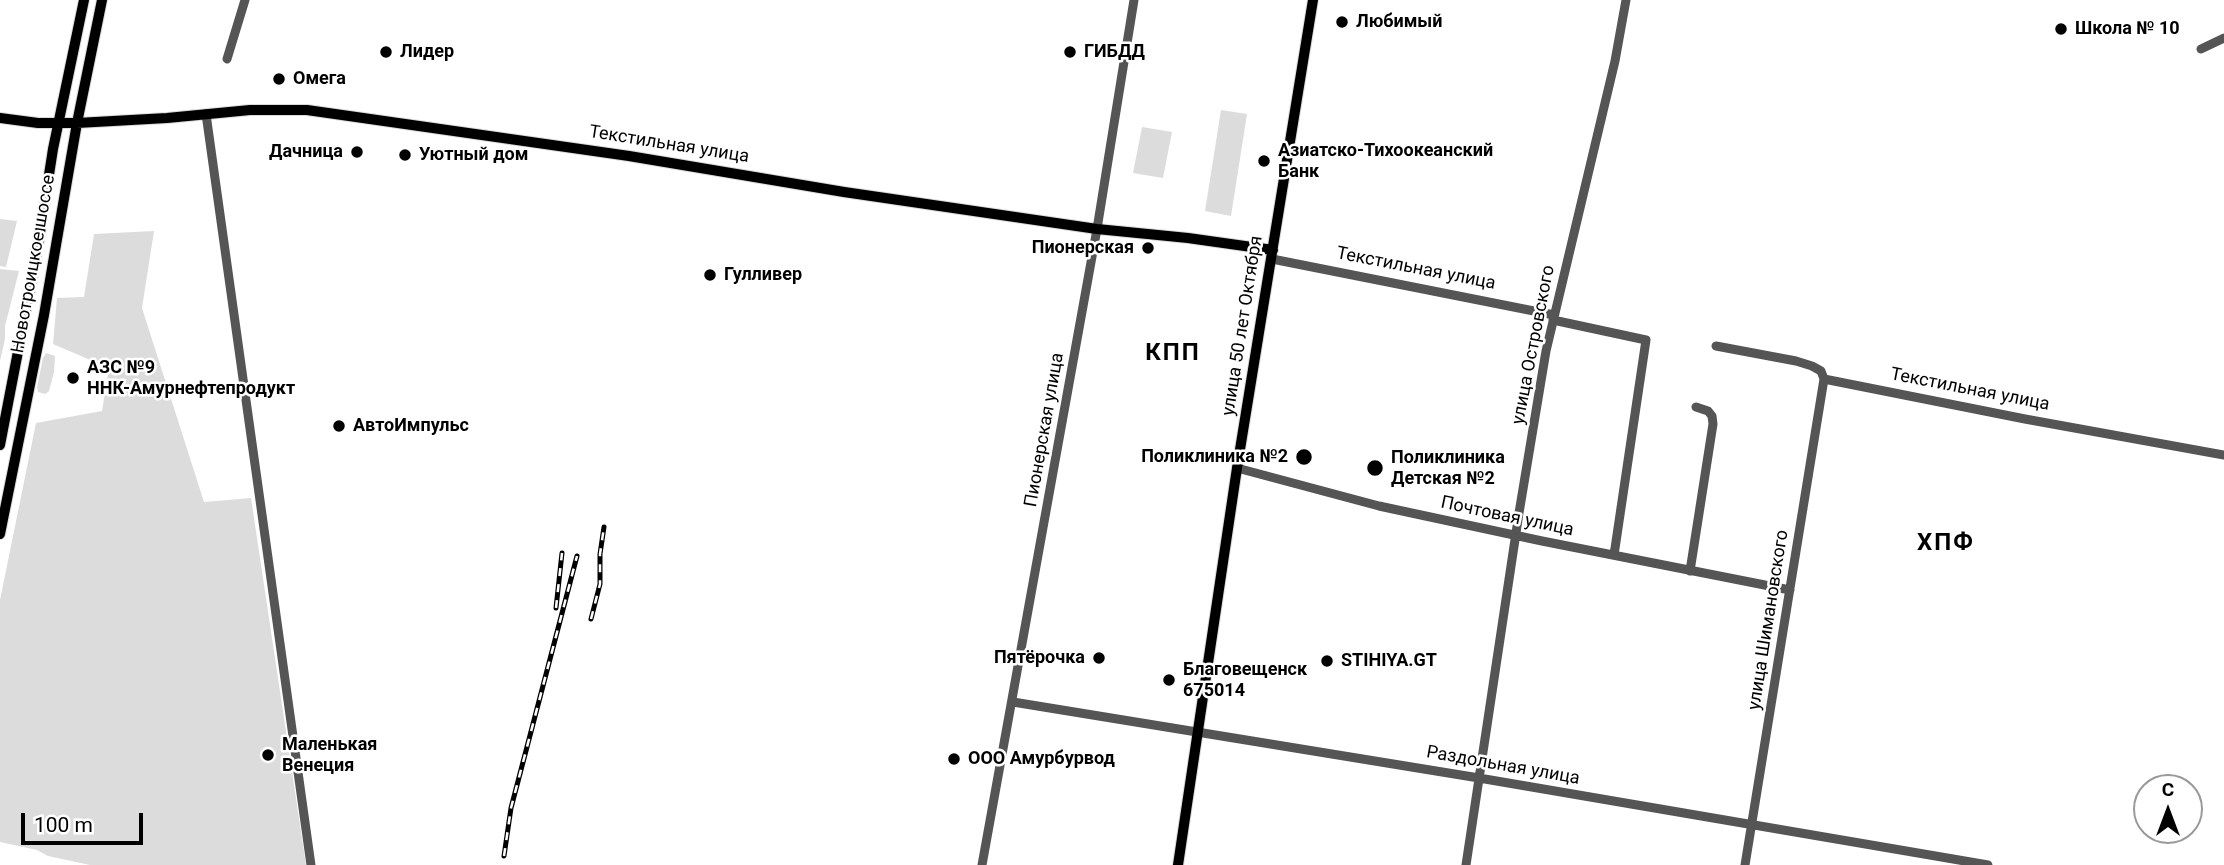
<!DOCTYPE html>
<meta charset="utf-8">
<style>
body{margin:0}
#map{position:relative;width:2224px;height:865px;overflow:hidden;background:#fff;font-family:Roboto,sans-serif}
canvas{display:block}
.north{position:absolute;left:2133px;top:774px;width:70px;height:70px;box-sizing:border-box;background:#fff;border:2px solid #999;border-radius:50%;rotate:0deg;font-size:19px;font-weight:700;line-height:28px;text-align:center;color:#000}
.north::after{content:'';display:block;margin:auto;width:24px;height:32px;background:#000;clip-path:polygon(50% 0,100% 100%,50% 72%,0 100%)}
.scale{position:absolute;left:21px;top:813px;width:122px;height:32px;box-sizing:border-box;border:4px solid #000;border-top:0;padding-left:9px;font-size:21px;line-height:24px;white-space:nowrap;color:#000;-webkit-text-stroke:5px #fff;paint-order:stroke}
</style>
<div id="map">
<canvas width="2224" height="865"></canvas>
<div class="north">С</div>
<div class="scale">100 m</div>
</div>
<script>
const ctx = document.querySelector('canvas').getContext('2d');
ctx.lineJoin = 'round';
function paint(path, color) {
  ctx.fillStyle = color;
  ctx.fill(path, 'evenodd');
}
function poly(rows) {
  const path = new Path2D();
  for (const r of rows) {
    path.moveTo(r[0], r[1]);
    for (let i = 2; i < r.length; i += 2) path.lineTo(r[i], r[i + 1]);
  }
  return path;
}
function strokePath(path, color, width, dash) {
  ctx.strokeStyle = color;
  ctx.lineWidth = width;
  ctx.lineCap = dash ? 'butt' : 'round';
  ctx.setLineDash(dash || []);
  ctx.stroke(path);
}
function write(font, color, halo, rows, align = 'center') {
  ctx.font = font + ' Roboto,sans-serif';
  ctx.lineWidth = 5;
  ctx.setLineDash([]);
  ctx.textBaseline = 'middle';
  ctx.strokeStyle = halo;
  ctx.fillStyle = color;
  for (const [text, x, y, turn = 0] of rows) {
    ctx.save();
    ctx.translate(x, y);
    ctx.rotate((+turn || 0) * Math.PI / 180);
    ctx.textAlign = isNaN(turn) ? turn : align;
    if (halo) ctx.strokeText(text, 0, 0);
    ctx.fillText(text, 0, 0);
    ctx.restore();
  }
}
paint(poly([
 [1221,110,1247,114,1231,216,1205,211],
 [1142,127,1172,132,1163,178,1133,173],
 [0,219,17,221,6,267,0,266],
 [154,231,142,308,204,502,251,498,306,865,90,865,48,856,37,850,0,842,0,600,36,423,102,411,109,368,53,344,57,298,84,297,94,234],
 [0,269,19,271,5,326,5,339,0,361],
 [46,353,55,356,54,372,49,391,45,394,38,392,37,387,43,358]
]), '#dcdcdc');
const major = poly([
 [0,118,38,123,77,123,167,118,250,110,307,110,629,156,844,192,1097,229,1188,238,1273,250],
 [0,445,36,258,53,149,84,0],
 [0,534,44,315,77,123,102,0],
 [1178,865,1237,468,1313,0]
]);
strokePath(major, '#dbdbdb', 12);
strokePath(poly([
 [2201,49,2224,38],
 [227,59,245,0],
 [206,114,311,865],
 [1272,259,1554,315],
 [1553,320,1646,340,1614,555],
 [1716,346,1796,361,1812,366,1821,371,1824,379],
 [1824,379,2025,419,2224,455],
 [1237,468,1379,506,1542,541,1790,590],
 [1690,571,1713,424,1712,416,1708,411,1696,407],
 [1013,702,1479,778,1988,865],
 [982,865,1097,229,1134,0],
 [1466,865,1519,513,1546,351,1615,61,1626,0],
 [1745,865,1824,379]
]), '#555', 9);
strokePath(major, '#000', 10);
const rail = poly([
 [556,608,562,553],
 [591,619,600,584,600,554,604,527],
 [504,856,511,808,577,556]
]);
strokePath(rail, '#000', 5);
strokePath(rail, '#fff', 2.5, [8]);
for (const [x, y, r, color] of [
 [1342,22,7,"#000"],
 [2061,29,7,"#000"],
 [386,52,7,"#000"],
 [1070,52,7,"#000"],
 [279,79,7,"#000"],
 [357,152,7,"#000"],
 [405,155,7,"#000"],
 [1264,161,7,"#000"],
 [1148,248,7,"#000"],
 [710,275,7,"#000"],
 [73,378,7,"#000"],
 [339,426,7,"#000"],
 [1304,457,9,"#000"],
 [1375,468,9,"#000"],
 [1099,658,7,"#000"],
 [1327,661,7,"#000"],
 [1169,680,7,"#000"],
 [268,755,7,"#000"],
 [954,759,7,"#000"]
]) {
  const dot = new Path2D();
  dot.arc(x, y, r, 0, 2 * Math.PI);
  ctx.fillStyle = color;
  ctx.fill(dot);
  strokePath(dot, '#fff', 2.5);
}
write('bold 18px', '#000', '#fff', [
 ["Любимый",1356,22],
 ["Школа № 10",2075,29],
 ["Лидер",400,52],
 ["ГИБДД",1084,52],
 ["Омега",293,79],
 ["Азиатско-Тихоокеанский",1278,151],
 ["Банк",1278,172],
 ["Дачница",343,152,"right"],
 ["Уютный дом",419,155],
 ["Пионерская",1134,248,"right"],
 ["Гулливер",724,275],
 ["АЗС №9",87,368],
 ["ННК-Амурнефтепродукт",87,389],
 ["АвтоИмпульс",353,426],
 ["Поликлиника №2",1288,457,"right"],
 ["Поликлиника",1391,458],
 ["Детская №2",1391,479],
 ["Пятёрочка",1085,658,"right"],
 ["STIHIYA.GT",1341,661],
 ["Благовещенск",1183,670],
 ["675014",1183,691],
 ["Маленькая",282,745],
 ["Венеция",282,766],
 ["ООО Амурбурвод",968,759]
], 'left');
write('18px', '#000', '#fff', [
 ["Текстильная улица",669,145,9],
 ["Новотроицкое шоссе",34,264,-80],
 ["Текстильная улица",1416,269,11],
 ["улица 50 лет Октября",1243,326,-81],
 ["улица Островского",1534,345,-79],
 ["Текстильная улица",1970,390,11],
 ["Пионерская улица",1045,430,-80],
 ["Почтовая улица",1507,517,12],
 ["улица Шимановского",1769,620,-81],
 ["Раздольная улица",1503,766,10]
]);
ctx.letterSpacing = '2px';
write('bold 24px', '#000', '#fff', [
 ["КПП",1173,354],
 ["ХПФ",1946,544]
]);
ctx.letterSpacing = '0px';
</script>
